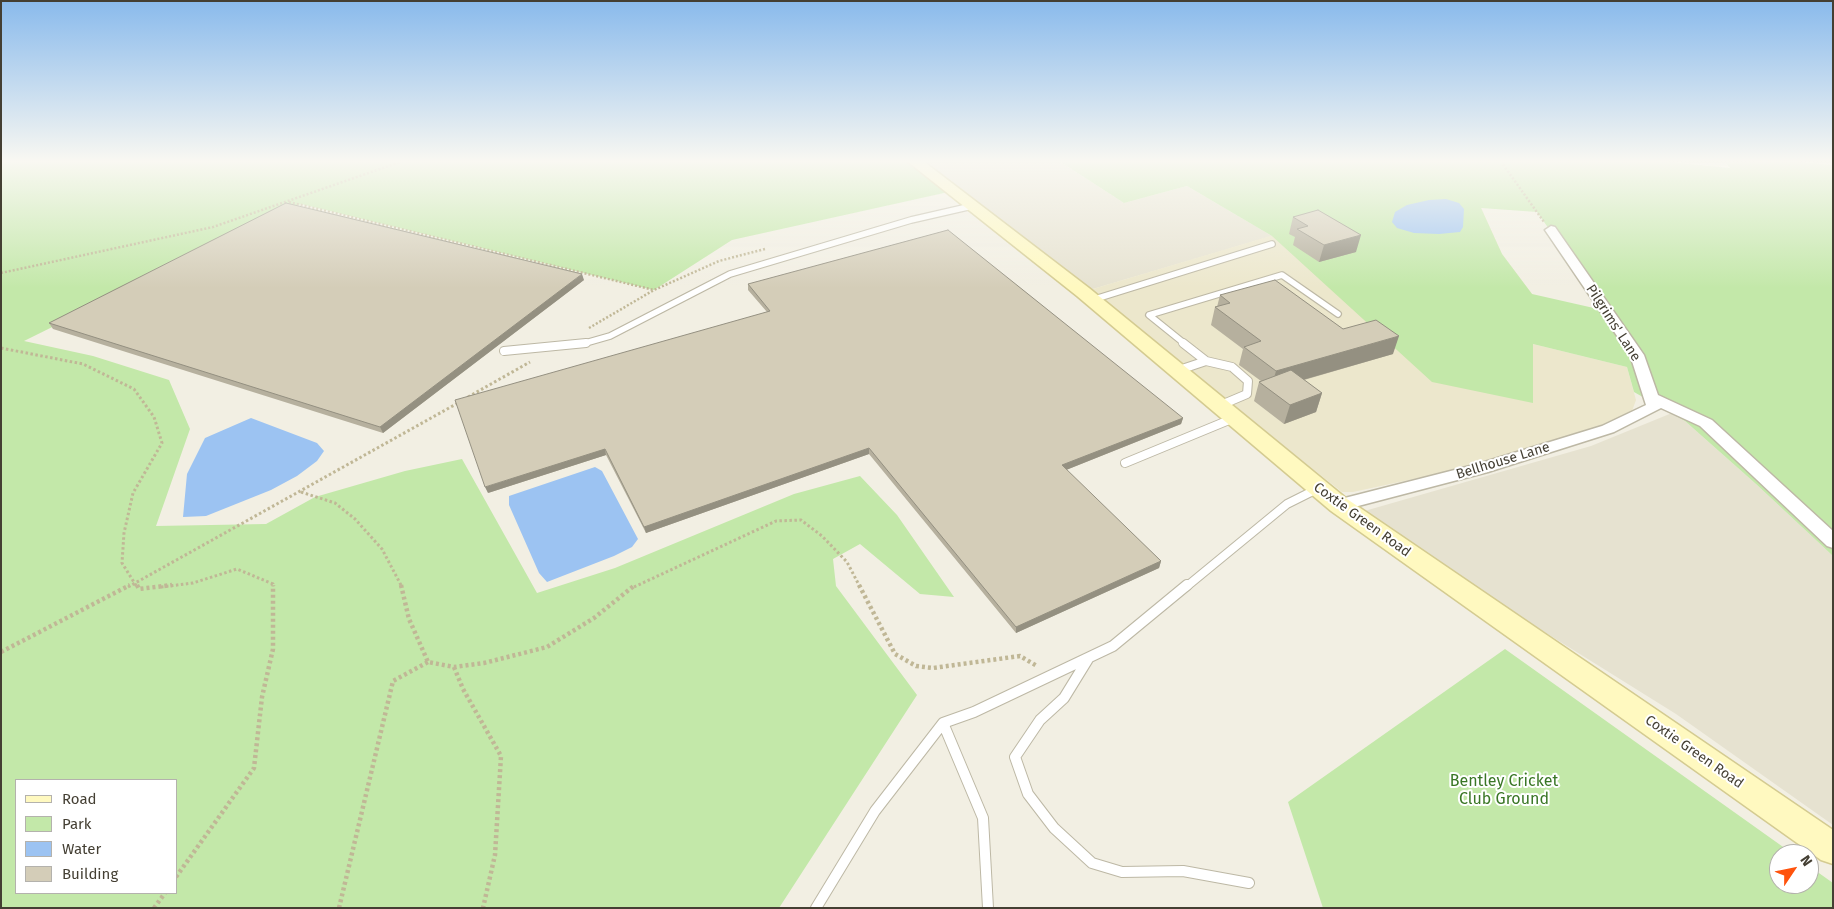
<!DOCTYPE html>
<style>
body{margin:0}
#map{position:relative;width:1834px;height:909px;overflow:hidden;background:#f2efe3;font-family:"Fira Sans",sans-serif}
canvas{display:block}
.frame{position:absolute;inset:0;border:2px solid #443f33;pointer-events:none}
.legend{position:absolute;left:15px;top:779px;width:162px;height:115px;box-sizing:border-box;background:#fff;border:1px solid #b4b2ad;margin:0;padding:6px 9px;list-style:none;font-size:15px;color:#443f33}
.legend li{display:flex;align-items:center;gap:10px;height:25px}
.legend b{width:25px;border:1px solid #b4b2ad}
.north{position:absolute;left:1769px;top:844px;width:50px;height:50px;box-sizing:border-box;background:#fff;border:1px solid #b4b2ad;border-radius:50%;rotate:56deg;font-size:14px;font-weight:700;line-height:20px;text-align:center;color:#443f33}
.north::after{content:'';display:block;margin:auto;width:18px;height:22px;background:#ff530d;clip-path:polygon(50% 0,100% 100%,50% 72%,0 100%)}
</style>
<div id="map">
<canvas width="1834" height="909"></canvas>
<div class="frame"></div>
<ul class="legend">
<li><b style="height:6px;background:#fff9c0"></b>Road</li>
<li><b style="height:14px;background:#c3e8a9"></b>Park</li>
<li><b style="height:14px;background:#9cc3f2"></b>Water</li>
<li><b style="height:14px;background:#d4cdb8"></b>Building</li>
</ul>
<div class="north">N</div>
</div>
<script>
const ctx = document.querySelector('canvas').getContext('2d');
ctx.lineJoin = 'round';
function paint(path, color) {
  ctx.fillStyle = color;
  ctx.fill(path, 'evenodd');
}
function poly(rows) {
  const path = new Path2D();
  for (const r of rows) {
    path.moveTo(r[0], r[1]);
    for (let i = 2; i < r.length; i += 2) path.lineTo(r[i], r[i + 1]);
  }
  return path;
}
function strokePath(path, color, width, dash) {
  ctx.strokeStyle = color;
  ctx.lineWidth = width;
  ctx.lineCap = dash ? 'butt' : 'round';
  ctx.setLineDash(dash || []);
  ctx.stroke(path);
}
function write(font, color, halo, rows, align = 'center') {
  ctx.font = font + ' "Fira Sans",sans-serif';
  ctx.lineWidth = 4;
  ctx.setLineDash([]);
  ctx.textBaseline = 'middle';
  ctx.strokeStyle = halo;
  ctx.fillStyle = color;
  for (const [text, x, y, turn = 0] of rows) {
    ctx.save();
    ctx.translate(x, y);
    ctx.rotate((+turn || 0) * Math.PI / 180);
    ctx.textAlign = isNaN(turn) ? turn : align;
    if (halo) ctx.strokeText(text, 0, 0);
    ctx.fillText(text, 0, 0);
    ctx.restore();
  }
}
paint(poly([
 [919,161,1059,161,1124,203,1187,186,1272,236,1086,291],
 [1672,413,1685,421,1756,484,1833,556,1833,825,1676,714,1490,598,1361,512,1591,446]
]), '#e6e2d0');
paint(poly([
 [1441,185,1481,207,1502,254,1532,294,1533,344,1627,367,1636,400,1631,414,1610,423,1488,463,1353,492,1342,492,1086,291]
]), '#ece7cc');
paint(poly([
 [1,161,914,161,953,191,732,240,654,290,301,204,24,341,93,356,169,380,190,429,156,526,266,524,315,497,405,471,462,459,537,593,615,568,794,494,860,476,897,515,954,597,920,594,860,544,833,559,836,586,917,695,779,908,1,908],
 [16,780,176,780,176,893,16,893],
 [1059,161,1663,161,1730,168,1725,162,1795,161,1833,165,1833,556,1756,484,1685,421,1634,392,1627,367,1533,344,1533,403,1432,382,1272,236,1187,186,1124,203],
 [1481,208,1537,212,1607,311,1532,294,1502,254],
 [1505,649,1793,854,1779,854,1779,884,1809,884,1809,866,1833,883,1833,908,1323,908,1288,802]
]), '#c3e8a9');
paint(poly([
 [1446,199,1459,203,1464,209,1463,227,1460,232,1439,234,1414,233,1397,228,1392,222,1395,212,1407,205,1429,200],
 [251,418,317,443,324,451,317,461,297,476,271,490,206,516,183,517,187,474,205,438],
 [595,467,602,471,638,539,632,547,614,556,547,582,539,573,509,505,509,496]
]), '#9cc3f2');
const laneFar2 = poly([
 [1092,300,1272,244],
 [582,344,610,336,730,274,911,220,972,206],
 [1185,344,1149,315,1282,275,1338,314]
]);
const laneFar1 = poly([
 [504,351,586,343],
 [1206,361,1232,367,1248,381,1247,394,1221,405],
 [1179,370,1206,361,1183,343],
 [1125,463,1234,418],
 [1186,587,1287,504,1317,489]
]);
const lane = poly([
 [1088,659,1064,698,1040,720,1015,757,1028,794,1054,828,1092,863,1122,872,1183,871,1249,883],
 [943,723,983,818,988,908],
 [816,908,875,811,943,723,974,712,1113,646,1187,585]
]);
const street = poly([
 [1551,226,1555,227,1644,355,1658,395,1712,420,1833,531,1833,548,1827,546,1700,426,1661,408,1614,432,1488,472,1339,511,1333,509,1330,505,1333,501,1478,464,1602,426,1646,405,1630,355,1545,230,1551,226]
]);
const secondary = poly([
 [907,161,923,161,1089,288,1347,499,1833,830,1833,864,1821,860,1331,511,1077,296,907,161]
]);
strokePath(laneFar2, '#bdb8a5', 8);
strokePath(laneFar1, '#bdb8a5', 10);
strokePath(lane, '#bdb8a5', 12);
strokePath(street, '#bdb8a5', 3);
strokePath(secondary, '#d4cb91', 3);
strokePath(poly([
 [1503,161,1502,163,1544,222],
 [289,202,654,290],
 [1,273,213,227,403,161],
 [589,328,654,290,719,261,765,249]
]), '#c0b796', 2.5, [2, 2]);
strokePath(poly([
 [1,348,83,364,134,389,154,417,162,443,133,493,124,533,122,563,137,587],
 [468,397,530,362],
 [301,492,335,503,355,519,382,549,402,587],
 [128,587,458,403],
 [161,587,193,583,237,569,273,584,273,587],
 [634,587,776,521,801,520,822,536,847,562,860,587]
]), '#c0b796', 3, [2.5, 2.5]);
strokePath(poly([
 [137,585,139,589,172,585],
 [401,585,409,619,428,662,454,667,484,663,547,647,594,618,635,585],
 [859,585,895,654,916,666,933,668,1020,656,1037,666],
 [1,652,130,585],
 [454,667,463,689,501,756,495,855,483,908],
 [176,877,254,768,262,697,273,649,273,585],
 [154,908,165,893],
 [339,908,393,681,428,662]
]), '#c0b796', 4.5, [3, 3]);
strokePath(laneFar2, '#fff', 5.5);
strokePath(laneFar1, '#fff', 8);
strokePath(lane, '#fff', 10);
paint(street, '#fff');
paint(secondary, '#fff9c0');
paint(poly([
 [1293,217,1356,252,1319,262,1293,245,1295,237,1289,234],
 [584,280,383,433,53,329,49,323],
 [748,284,1183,418,1181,424,1066,470,1161,561,1159,568,1016,633,869,454,646,533,606,455,488,493,767,312,748,290],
 [1220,295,1343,329,1393,354,1304,380,1322,393,1316,412,1284,424,1254,401,1259,382,1261,381,1239,365,1243,349,1211,325,1215,307,1217,307]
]), '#b6b09e');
paint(poly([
 [1361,235,1356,252,1319,262,1324,245],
 [582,274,584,280,383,433,380,427],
 [1399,336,1393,354,1271,389,1276,371],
 [1322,393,1316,412,1284,424,1290,405],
 [1183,418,1181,424,1061,472,1062,465],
 [869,448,869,454,646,533,644,527],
 [605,449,606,455,488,493,485,487],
 [1161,561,1159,568,1016,633,1016,627]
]), '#949081');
const building = poly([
 [286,203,582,274,380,427,49,323,286,203],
 [1318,210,1361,235,1324,245,1297,229,1308,226,1293,217,1318,210],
 [948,230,1183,418,1062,465,1161,561,1016,627,869,448,644,527,605,449,485,487,455,400,770,311,748,284,948,230],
 [1275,280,1343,329,1376,320,1399,336,1276,371,1244,347,1261,341,1215,307,1230,303,1220,295,1275,280],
 [1291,370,1322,393,1290,405,1259,382,1291,370]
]);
paint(building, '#d4cdb8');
strokePath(building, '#949081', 1);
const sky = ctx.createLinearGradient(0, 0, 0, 288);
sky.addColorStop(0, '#89baec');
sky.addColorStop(0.56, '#f9f8f2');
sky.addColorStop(1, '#f9f8f200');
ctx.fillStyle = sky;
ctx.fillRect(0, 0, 1834, 288);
write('14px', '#443f33', '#fff', [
 ["Pilgrims' Lane",1613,323,57],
 ["Bellhouse Lane",1503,461,-17],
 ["Coxtie Green Road",1362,520,36],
 ["Coxtie Green Road",1694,752,35]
]);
write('16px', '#397625', '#fff', [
 ["Bentley Cricket",1504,782],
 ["Club Ground",1504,800]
]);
</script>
